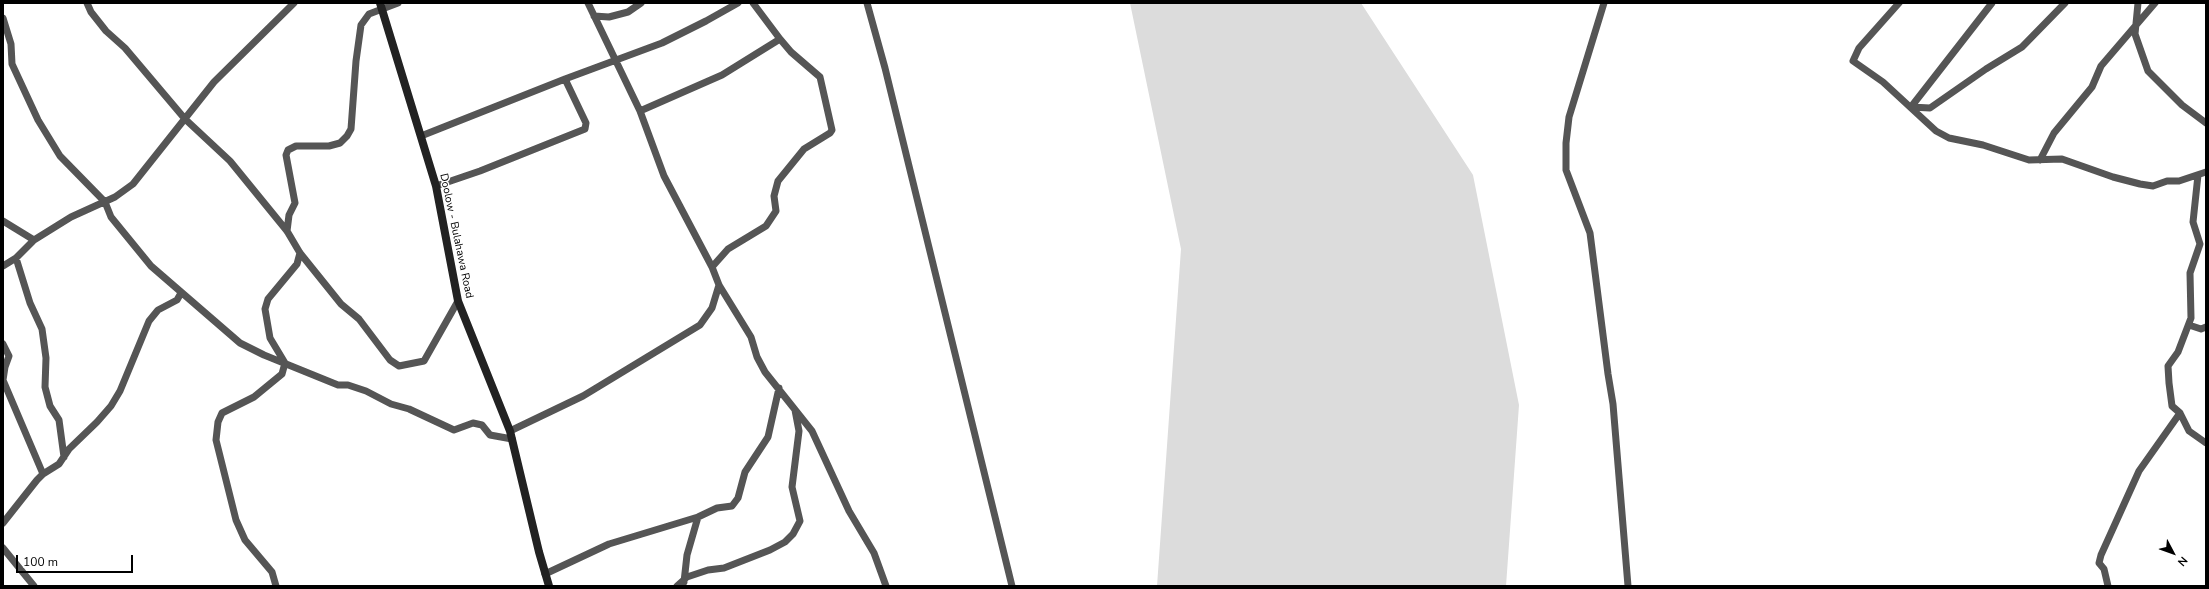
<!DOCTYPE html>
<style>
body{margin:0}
#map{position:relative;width:2209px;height:589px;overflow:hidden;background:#fff;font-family:"Nunito Sans",sans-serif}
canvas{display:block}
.frame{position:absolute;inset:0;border:4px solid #000;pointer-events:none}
.north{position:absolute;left:2153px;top:533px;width:40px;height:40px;-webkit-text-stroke:3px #fff;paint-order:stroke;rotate:131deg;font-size:11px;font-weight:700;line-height:16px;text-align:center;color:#000}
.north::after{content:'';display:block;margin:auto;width:14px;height:18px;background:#000;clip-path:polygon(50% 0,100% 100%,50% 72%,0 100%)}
.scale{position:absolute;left:16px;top:555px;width:117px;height:18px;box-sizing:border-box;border:2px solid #000;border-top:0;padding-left:5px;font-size:12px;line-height:14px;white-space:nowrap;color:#000;-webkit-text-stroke:3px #fff;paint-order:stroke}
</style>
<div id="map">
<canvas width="2209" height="589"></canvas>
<div class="frame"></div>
<div class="north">N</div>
<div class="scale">100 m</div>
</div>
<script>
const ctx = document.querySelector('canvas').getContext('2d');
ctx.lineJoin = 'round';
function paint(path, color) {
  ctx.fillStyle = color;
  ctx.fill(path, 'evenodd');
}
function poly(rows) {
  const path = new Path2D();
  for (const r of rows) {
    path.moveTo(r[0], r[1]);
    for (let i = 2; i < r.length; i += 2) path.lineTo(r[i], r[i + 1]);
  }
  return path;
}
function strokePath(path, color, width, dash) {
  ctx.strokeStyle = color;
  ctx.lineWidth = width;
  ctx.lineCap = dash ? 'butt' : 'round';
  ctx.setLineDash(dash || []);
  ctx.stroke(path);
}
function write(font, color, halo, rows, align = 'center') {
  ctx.font = font + ' "Nunito Sans",sans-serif';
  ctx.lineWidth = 3;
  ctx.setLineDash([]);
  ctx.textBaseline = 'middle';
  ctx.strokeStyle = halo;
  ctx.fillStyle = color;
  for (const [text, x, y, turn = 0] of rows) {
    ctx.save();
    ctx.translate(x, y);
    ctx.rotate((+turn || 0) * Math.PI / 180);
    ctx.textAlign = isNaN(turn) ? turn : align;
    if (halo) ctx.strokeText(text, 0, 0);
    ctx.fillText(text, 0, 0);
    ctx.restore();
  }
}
paint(poly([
 [1130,3,1361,3,1473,175,1519,405,1506,586,1157,586,1181,249]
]), '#dcdcdc');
strokePath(poly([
 [87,3,91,12,106,31,125,48,185,119,230,161,287,231,300,253,341,304,359,319,390,360,399,366,424,361,458,301],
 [588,3,640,111,664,176,712,267,719,285,751,337,757,357,765,372,812,431,849,511,874,553,886,586],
 [867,3,885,68,1012,586],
 [1604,3,1569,117,1566,143,1566,170,1590,233,1608,374,1613,404,1628,586],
 [1899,3,1859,48,1853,61,1883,82,1936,131,1949,138,1983,145,2029,160,2062,159,2113,177,2140,184,2153,186,2167,181,2179,181,2206,172],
 [2138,3,2135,34,2148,71,2182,105,2206,123],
 [594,16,609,17,628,12,641,3],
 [3,18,11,44,12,64,38,120,60,156,105,202,111,217,151,266,240,343,264,355,338,385,348,385,366,391,391,404,409,409,454,430,473,423,482,425,490,435,512,439],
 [1911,107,1930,108,1986,69,2022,47,2065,3],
 [1911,107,1992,3],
 [640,111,722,75,780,39,753,3],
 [421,136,565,79],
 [2040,160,2054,133,2092,87,2101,66,2155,3],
 [2198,175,2193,222,2200,244,2190,273,2191,318,2178,352,2168,366,2169,383,2172,406,2180,413,2189,431,2206,443],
 [436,186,480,171,585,129,586,123,565,79,662,43,706,21,738,3],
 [3,221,34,240],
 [287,231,289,215,295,203,286,155,288,150,296,146,329,146,340,143,347,136,351,129,356,61,361,25,369,14,398,3],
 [16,258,30,303,42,329,46,358,45,387,50,406,59,420,64,457],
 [3,266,16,258,34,240,71,217,115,197,133,184,214,82,294,3],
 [712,267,728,249,766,226,776,211,774,196,778,181,804,149,830,133,832,130,820,77,791,52,780,39],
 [2189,325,2201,329,2206,327],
 [3,344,9,356,5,367,3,380,43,474],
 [510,431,583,396,700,325,712,308,719,285],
 [3,523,37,480,43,474,59,464,69,449,97,422,111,406,120,391,149,321,158,310,177,300,181,293],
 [3,548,34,586],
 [545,574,609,544,698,517,717,508,732,506,738,498,745,472,768,437,779,388],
 [684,582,687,555,698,517],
 [276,586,272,572,245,540,236,520,216,440,218,422,222,413,254,397,282,374,285,363,270,338,265,309,268,299,297,264,300,253],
 [677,586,687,577,708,570,724,568,770,550,785,542,793,534,800,521,792,487,799,431,795,410],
 [2108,586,2104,569,2099,563,2101,555,2139,471,2180,413]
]), '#555', 7);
strokePath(poly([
 [380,3,436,186,458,301,510,431,539,552,549,586]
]), '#222', 8);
write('11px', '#000', '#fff', [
 ["Doolow - Bulahawa Road",456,236,78]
]);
</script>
